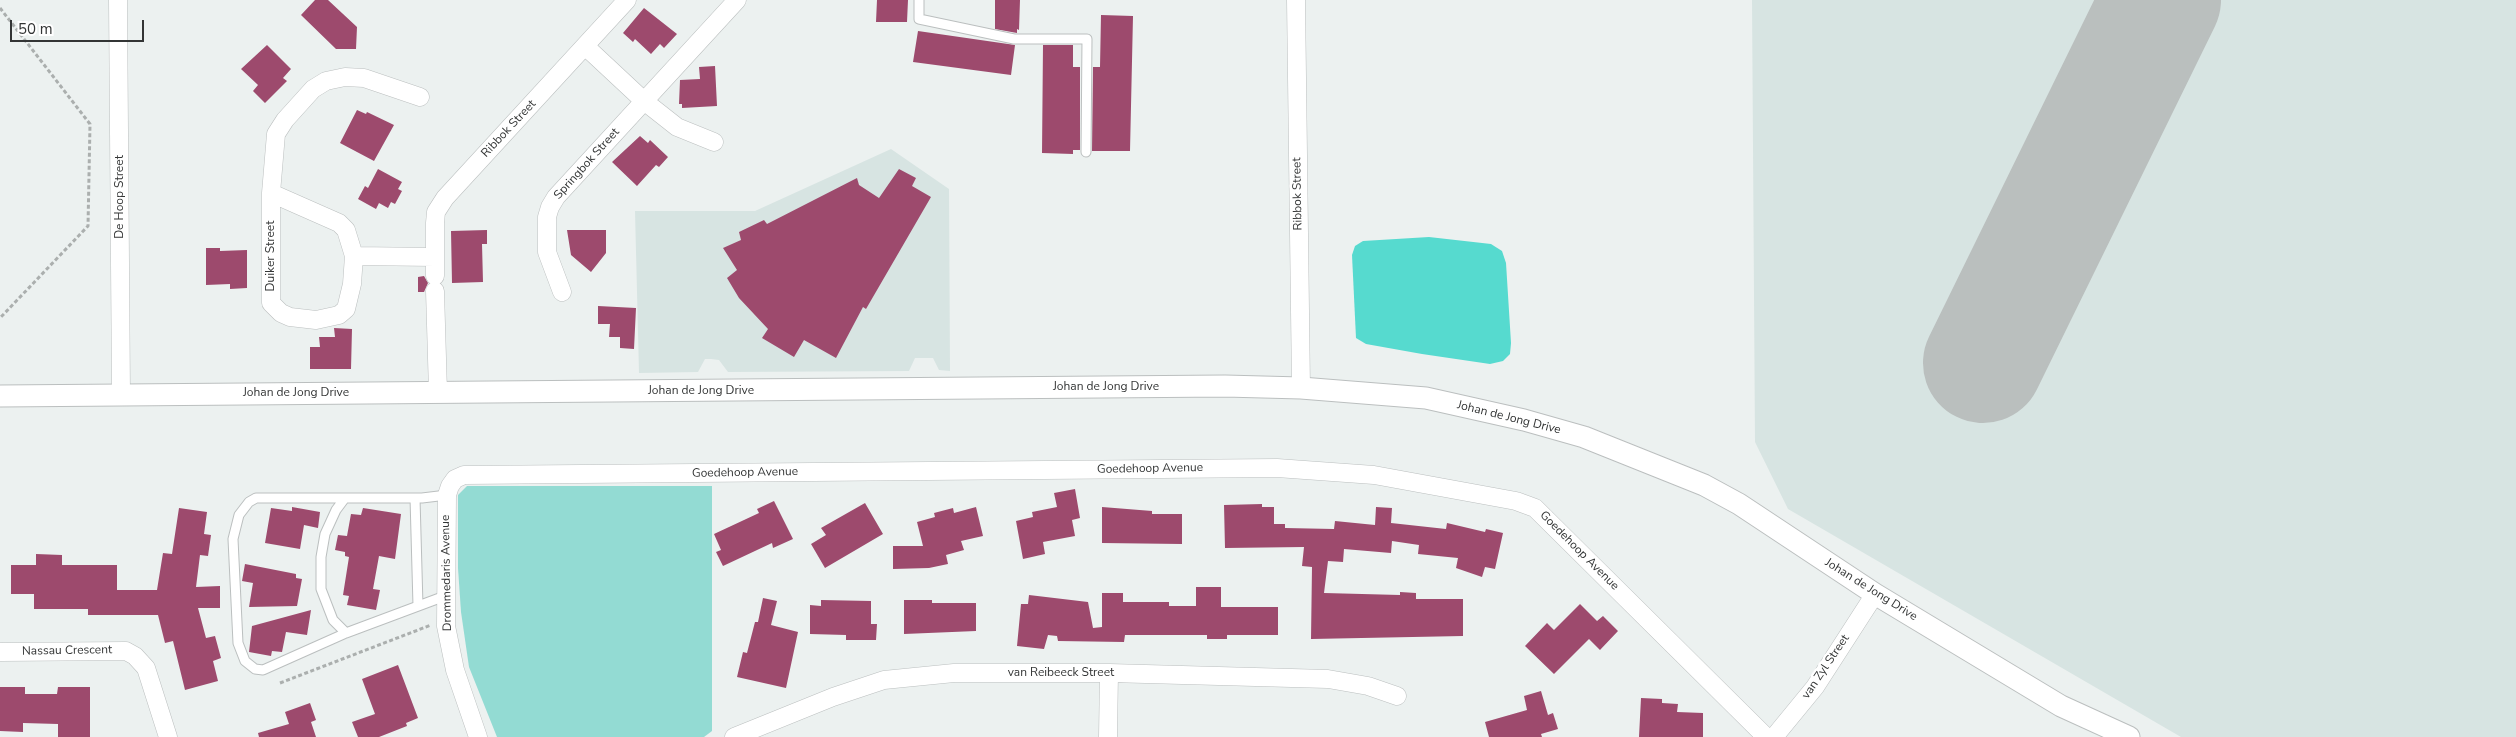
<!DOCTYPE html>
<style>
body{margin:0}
#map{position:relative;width:2516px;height:737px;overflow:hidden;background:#ecf1f0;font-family:"Nunito Sans",sans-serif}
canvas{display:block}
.scale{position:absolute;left:10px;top:20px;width:134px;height:22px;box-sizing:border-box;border:2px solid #333535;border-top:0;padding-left:6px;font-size:15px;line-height:18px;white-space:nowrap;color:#333535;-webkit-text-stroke:4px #fff;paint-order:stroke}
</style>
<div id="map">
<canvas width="2516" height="737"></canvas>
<div class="scale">50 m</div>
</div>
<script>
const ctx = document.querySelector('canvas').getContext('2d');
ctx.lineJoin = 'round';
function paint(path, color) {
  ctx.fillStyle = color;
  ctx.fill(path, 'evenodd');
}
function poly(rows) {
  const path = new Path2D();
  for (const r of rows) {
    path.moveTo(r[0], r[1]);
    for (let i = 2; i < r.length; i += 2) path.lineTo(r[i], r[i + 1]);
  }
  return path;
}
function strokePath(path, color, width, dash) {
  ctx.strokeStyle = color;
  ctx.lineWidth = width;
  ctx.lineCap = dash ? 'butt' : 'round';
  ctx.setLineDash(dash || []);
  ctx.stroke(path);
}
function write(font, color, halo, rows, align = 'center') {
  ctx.font = font + ' "Nunito Sans",sans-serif';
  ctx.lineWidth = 5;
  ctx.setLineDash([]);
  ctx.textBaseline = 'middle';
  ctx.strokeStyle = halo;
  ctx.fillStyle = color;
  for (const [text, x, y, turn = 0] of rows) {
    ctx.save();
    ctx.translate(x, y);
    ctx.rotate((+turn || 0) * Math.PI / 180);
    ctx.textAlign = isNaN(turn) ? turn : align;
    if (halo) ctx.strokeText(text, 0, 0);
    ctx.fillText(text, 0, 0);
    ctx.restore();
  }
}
paint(poly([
 [1752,0,2516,0,2516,737,2181,737,1788,509,1755,442],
 [891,149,949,189,950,371,939,370,933,358,915,358,909,371,728,372,719,360,711,359,705,359,698,372,639,373,635,211,755,211]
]), '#d7e4e2');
paint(poly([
 [467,486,712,486,712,731,704,737,497,737,469,667,461,612,458,568,458,495]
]), '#93dbd3');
paint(poly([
 [1429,237,1491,244,1502,251,1506,263,1511,343,1510,354,1503,361,1490,364,1422,354,1366,344,1356,338,1352,255,1355,246,1363,241]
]), '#56dacf');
strokePath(poly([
 [1983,363,2161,0]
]), '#babfbe', 120);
paint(poly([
 [315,0,328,0,357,27,356,49,336,49,301,15],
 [877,0,908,0,907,22,876,22],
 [995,0,1020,0,1019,30,1017,29,1017,33,995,29],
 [644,8,677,34,664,48,660,44,651,54,635,39,633,42,623,33],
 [1101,15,1133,16,1130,151,1092,151,1093,67,1100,67],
 [918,31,1015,45,1011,75,913,62],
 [267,45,291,69,283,78,287,81,265,103,253,91,258,85,241,69],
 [1043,45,1073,45,1073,67,1080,67,1080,150,1073,150,1073,154,1042,153],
 [715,66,717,106,682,108,682,104,679,104,680,80,700,79,699,67],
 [357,110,366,114,367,112,394,125,374,161,340,143],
 [640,136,648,143,650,140,668,157,659,167,656,165,637,186,612,162],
 [378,169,402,182,398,189,402,191,395,204,391,202,388,208,379,203,376,209,358,199,365,186,368,188],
 [899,169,916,178,912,186,931,197,866,309,863,307,836,358,804,340,794,357,762,338,768,329,739,298,727,278,737,270,723,248,741,240,739,232,764,220,767,224,857,178,859,185,879,198],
 [487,230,487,244,482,244,483,282,452,283,451,231],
 [567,230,606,230,606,253,591,272,571,255],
 [206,248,220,248,220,251,247,250,247,288,230,289,230,284,206,285],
 [424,276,428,283,424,292,418,292,418,277],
 [598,306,636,308,634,349,620,348,620,337,609,337,610,324,598,324],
 [334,328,352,329,351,369,310,369,310,347,320,347,319,337,335,337],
 [1075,489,1080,518,1072,520,1075,536,1043,542,1045,554,1023,559,1016,521,1033,517,1032,512,1057,507,1054,493],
 [774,501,793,539,773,548,772,543,723,566,716,552,721,550,714,534,759,513,757,509],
 [865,503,883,534,825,568,811,544,826,535,821,528],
 [1262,504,1262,507,1274,507,1274,524,1285,524,1285,528,1334,529,1335,521,1375,525,1376,507,1392,508,1391,523,1446,529,1447,523,1485,532,1486,529,1503,533,1495,569,1485,567,1482,577,1456,568,1458,558,1418,554,1419,545,1392,541,1391,553,1344,549,1343,562,1328,561,1324,593,1400,595,1400,592,1416,593,1416,599,1463,599,1463,636,1311,639,1312,567,1302,566,1304,547,1225,548,1224,505],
 [292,507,320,512,318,528,304,525,300,549,265,543,271,508,292,511],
 [976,507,983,536,961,541,964,550,946,555,948,564,929,568,893,569,893,546,923,546,917,522,935,517,934,513,953,508,954,513],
 [1102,507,1152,511,1152,514,1182,514,1182,544,1102,543],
 [179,508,207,512,204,534,211,535,208,556,200,555,196,587,220,586,220,608,198,608,206,638,215,636,221,658,213,661,218,681,185,690,173,641,165,643,158,615,88,615,88,609,34,609,34,594,11,594,11,565,36,565,36,554,62,555,62,565,117,565,117,590,157,590,163,553,172,554],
 [363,508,401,514,395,559,379,556,373,589,380,590,376,610,347,605,349,596,343,595,349,557,345,556,345,552,335,550,338,535,347,536,351,514,361,515],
 [245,564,296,574,296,578,302,579,297,606,249,607,253,583,242,581],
 [1196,587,1221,587,1221,607,1278,607,1278,635,1227,635,1227,639,1207,639,1207,635,1125,635,1124,642,1058,641,1057,636,1048,635,1044,649,1017,646,1021,604,1028,604,1029,595,1088,602,1093,628,1102,627,1102,593,1123,593,1123,602,1169,602,1169,606,1196,606],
 [763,598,777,601,771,625,798,632,786,688,737,677,743,652,747,653,755,622,758,622],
 [821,600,871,601,871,624,877,624,876,640,846,640,846,635,810,634,810,605,821,606],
 [904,600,932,600,932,603,976,603,976,631,904,634],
 [1580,604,1597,621,1603,616,1618,631,1600,650,1589,639,1554,674,1525,646,1547,623,1554,630],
 [311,610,307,635,286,632,282,652,272,651,271,656,249,652,252,626],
 [398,665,418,718,406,723,407,726,379,737,358,737,352,722,375,714,362,679],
 [0,687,25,687,25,694,57,694,58,687,90,687,90,737,58,737,58,724,23,723,23,732,0,731],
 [1541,691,1548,715,1553,713,1558,729,1541,734,1542,737,1489,737,1485,722,1527,710,1524,696],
 [1641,698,1662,699,1662,703,1678,704,1677,712,1703,713,1703,737,1639,737],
 [310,703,316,720,311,722,316,737,259,737,258,733,289,724,285,712]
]), '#9d4a6d');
const service = poly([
 [919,0,919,19,1014,39,1087,39,1086,152],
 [345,498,336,510,325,534,321,557,321,589,333,620,346,633],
 [415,498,418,606],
 [445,596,346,633,263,670,255,669,245,661,238,643,233,539,239,515,249,502,256,498,422,498,447,495]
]);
const minor = poly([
 [118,0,121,394],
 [1296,0,1301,388],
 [585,46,644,101,677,127,714,142],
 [271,193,339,223,346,230,354,256,352,284,346,309,339,315,316,320,290,317,281,313,271,303,271,193,276,134,285,120,313,89,326,81,345,77,364,78,420,97],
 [354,256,435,257],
 [435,276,435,223,436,212,445,198,627,0],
 [435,291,438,392],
 [562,292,547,252,547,217,550,207,556,197,737,0],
 [0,652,126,651,135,656,146,668,168,737],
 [478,737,455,670,446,626,447,495,450,486,455,479,464,475,1277,468,1374,475,1516,501,1535,508,1766,737],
 [734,737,833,697,884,680,954,673,1109,673,1328,679,1368,686,1397,696],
 [1108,737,1109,673],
 [1774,737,1815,687,1875,594]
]);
const tertiary = poly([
 [0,396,1225,386,1301,388,1426,398,1524,420,1584,437,1704,485,1739,504,1875,594,2061,706,2129,737]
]);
strokePath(service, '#bbbfbf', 11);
strokePath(minor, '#bbbfbf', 19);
strokePath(tertiary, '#bbbfbf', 23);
strokePath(poly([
 [0,8,90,124,88,226,0,318],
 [280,683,431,625]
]), '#abafae', 3, [4, 2.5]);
strokePath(service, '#fff', 9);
strokePath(minor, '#fff', 18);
strokePath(tertiary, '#fff', 21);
write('12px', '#333535', '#fff', [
 ["Ribbok Street",509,129,-47],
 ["Springbok Street",587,164,-48],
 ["Ribbok Street",1298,194,-91],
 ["De Hoop Street",120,197,-90],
 ["Duiker Street",271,256,-90],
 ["Johan de Jong Drive",1106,387],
 ["Johan de Jong Drive",701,391],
 ["Johan de Jong Drive",296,393],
 ["Johan de Jong Drive",1509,418,14],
 ["Goedehoop Avenue",1150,469,-1],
 ["Goedehoop Avenue",745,473,-1],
 ["Goedehoop Avenue",1579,551,45],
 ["Drommedaris Avenue",447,573,-91],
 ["Johan de Jong Drive",1871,590,32],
 ["Nassau Crescent",67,651,-1],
 ["van Zyl Street",1826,667,-56],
 ["van Reibeeck Street",1061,673]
]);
</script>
